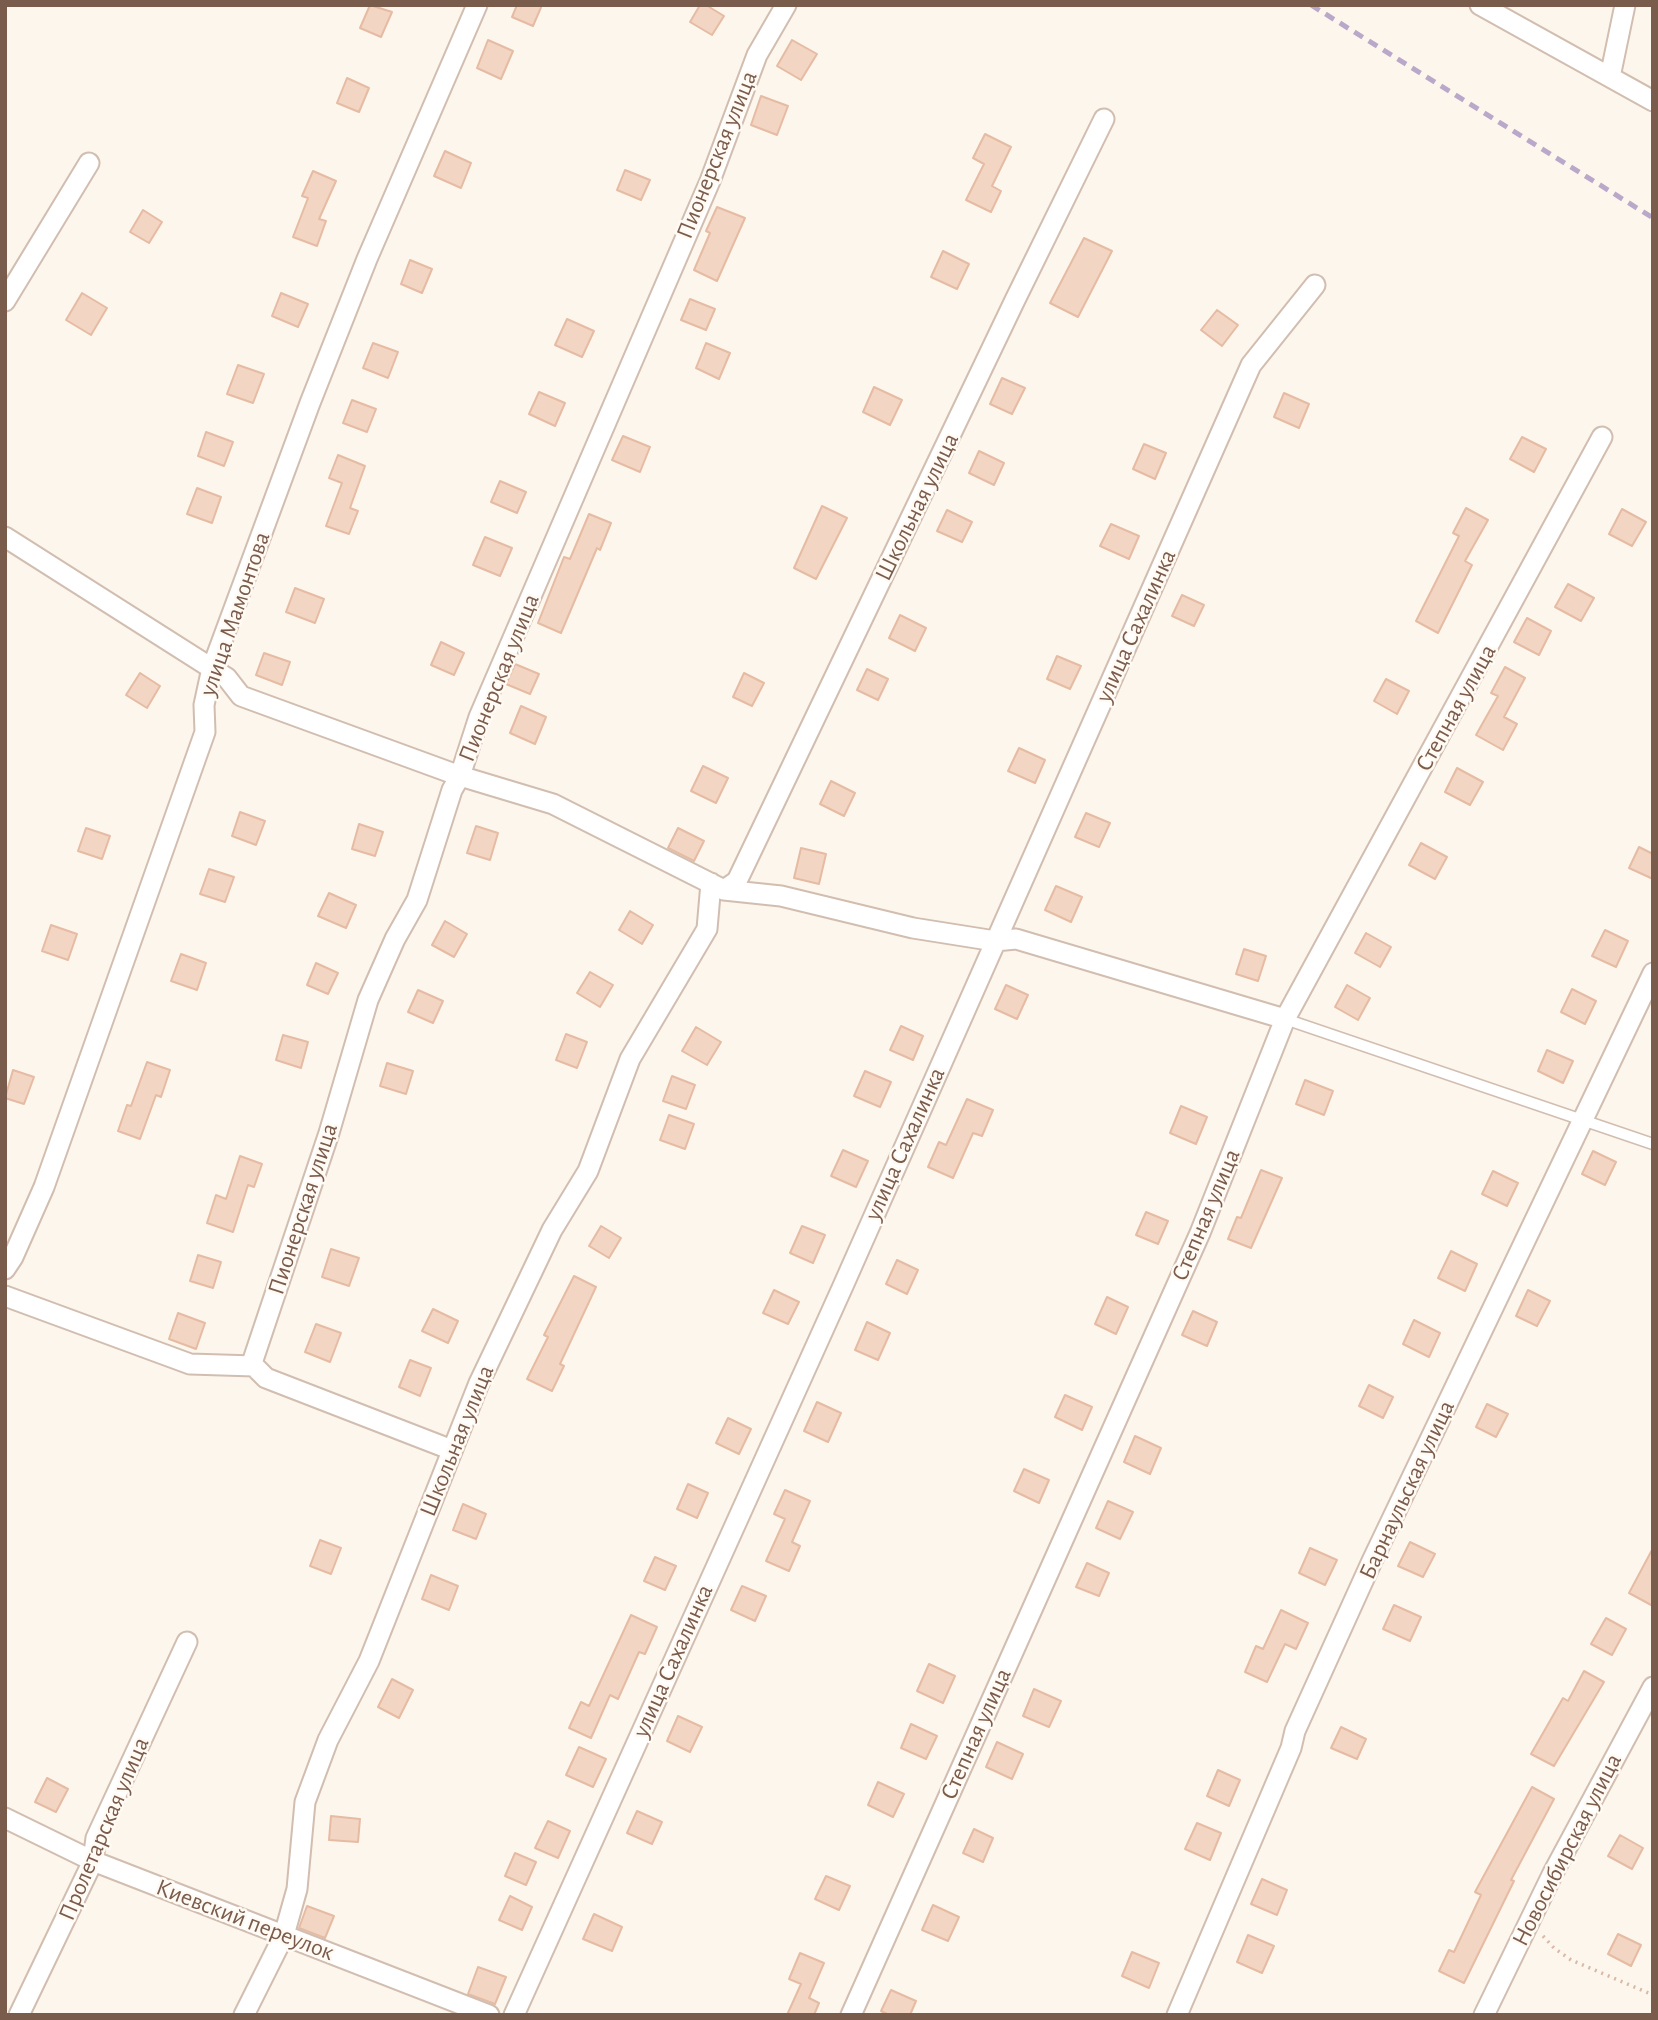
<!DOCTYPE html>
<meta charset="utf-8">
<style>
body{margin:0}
#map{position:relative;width:1658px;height:2020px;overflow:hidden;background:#fdf6ec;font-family:"Alegreya Sans",sans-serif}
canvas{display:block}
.frame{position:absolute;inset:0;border:7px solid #7a5c4d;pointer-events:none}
</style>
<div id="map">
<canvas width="1658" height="2020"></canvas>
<div class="frame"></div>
</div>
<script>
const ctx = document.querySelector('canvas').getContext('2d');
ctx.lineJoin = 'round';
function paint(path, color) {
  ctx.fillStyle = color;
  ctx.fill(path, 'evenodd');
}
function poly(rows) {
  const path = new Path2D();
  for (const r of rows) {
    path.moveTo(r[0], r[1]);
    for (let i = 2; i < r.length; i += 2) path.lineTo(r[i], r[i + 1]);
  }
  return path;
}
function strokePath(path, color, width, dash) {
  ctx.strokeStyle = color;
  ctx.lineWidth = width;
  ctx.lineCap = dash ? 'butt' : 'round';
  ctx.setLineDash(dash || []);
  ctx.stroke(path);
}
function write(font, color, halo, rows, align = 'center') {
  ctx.font = font + ' "Alegreya Sans",sans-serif';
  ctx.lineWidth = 5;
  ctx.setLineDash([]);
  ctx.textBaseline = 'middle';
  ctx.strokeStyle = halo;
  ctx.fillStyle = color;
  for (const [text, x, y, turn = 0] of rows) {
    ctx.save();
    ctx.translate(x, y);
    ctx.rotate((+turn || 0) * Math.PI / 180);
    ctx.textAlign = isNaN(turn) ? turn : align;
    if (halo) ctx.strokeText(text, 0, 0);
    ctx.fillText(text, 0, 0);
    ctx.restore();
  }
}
const building = poly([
 [370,5,392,12,381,37,360,28,370,5],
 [517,5,542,5,533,26,512,17,517,5],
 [700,5,706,5,724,16,712,35,690,22,700,5],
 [488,40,513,51,501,79,477,68,488,40],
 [792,40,817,54,801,80,777,66,792,40],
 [347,78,369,88,359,112,337,103,347,78],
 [761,96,788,106,777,135,751,125,761,96],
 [985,134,1011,147,992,186,1001,191,991,212,966,200,984,164,973,158,985,134],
 [445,151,471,163,461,188,434,176,445,151],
 [625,170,650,180,641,200,617,190,625,170],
 [313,171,336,181,319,219,326,221,317,246,293,237,308,198,302,196,313,171],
 [717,207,745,218,717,281,694,270,710,233,706,231,717,207],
 [143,210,162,222,149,243,130,232,143,210],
 [1084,238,1112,251,1078,317,1050,303,1084,238],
 [943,251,969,264,957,289,931,277,943,251],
 [410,260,432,269,422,293,401,284,410,260],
 [82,293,107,308,91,335,66,320,82,293],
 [281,293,308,304,298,327,272,316,281,293],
 [690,299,715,309,706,330,681,320,690,299],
 [1217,310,1238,325,1222,346,1201,330,1217,310],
 [567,319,594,331,582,357,555,345,567,319],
 [373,343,398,352,388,378,363,368,373,343],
 [706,343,730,353,719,379,696,368,706,343],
 [238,365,264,374,253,403,227,394,238,365],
 [1002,378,1025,388,1012,414,990,404,1002,378],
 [874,387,902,400,890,425,863,412,874,387],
 [539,392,565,403,555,426,529,414,539,392],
 [1284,393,1309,404,1299,428,1274,417,1284,393],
 [352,400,376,409,367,432,343,423,352,400],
 [206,432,233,442,224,466,198,456,206,432],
 [623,436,650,447,640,472,612,460,623,436],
 [1522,437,1546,449,1534,472,1510,459,1522,437],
 [1144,444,1166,453,1155,479,1133,469,1144,444],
 [979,451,1004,463,994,485,969,473,979,451],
 [338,455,365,466,350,508,358,511,349,534,326,526,342,483,329,478,338,455],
 [500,481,526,492,517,513,491,502,500,481],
 [197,488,221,497,212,523,187,514,197,488],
 [822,506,847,518,816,579,794,568,822,506],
 [1466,508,1488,520,1465,561,1472,565,1438,633,1416,621,1459,536,1453,533,1466,508],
 [1622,509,1646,522,1632,546,1609,534,1622,509],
 [947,510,972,522,962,542,937,531,947,510],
 [589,514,611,523,600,550,597,548,561,633,538,623,564,557,570,559,589,514],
 [1111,524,1139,536,1129,559,1100,546,1111,524],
 [485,537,512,548,500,576,473,565,485,537],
 [1568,584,1594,598,1581,621,1555,607,1568,584],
 [295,588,324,599,315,623,286,612,295,588],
 [1182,595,1204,605,1194,626,1172,616,1182,595],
 [900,615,926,628,915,651,889,638,900,615],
 [1527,618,1551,631,1539,655,1514,642,1527,618],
 [441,642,464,653,454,675,431,665,441,642],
 [264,653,290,662,282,685,256,675,264,653],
 [1057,656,1081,666,1070,689,1047,679,1057,656],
 [515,664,539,674,530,694,506,684,515,664],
 [1505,667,1525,678,1504,717,1517,724,1503,750,1476,735,1498,696,1491,693,1505,667],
 [867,669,888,679,878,700,857,690,867,669],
 [140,673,160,686,147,708,126,695,140,673],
 [744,673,764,683,752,706,733,697,744,673],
 [1386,679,1409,691,1397,714,1374,701,1386,679],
 [521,706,546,717,535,744,510,733,521,706],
 [1019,748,1045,760,1035,783,1008,771,1019,748],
 [703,766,728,778,716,803,691,791,703,766],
 [1457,768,1483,782,1470,805,1445,792,1457,768],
 [831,781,855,793,844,816,820,804,831,781],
 [240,812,265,821,256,845,232,836,240,812],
 [1086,813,1110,823,1099,847,1075,837,1086,813],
 [359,824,383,832,375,856,352,849,359,824],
 [476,826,498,833,490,860,467,853,476,826],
 [86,828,110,836,102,859,78,851,86,828],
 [678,828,704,841,694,861,668,848,678,828],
 [1421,843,1447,857,1435,879,1409,865,1421,843],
 [1639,847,1653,854,1653,879,1629,868,1639,847],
 [801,848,826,854,819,884,794,878,801,848],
 [209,869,234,877,225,902,200,894,209,869],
 [1056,886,1082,897,1071,922,1045,910,1056,886],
 [329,893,356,905,346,928,318,916,329,893],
 [630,911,653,925,642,944,619,930,630,911],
 [445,921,467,934,454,957,432,945,445,921],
 [51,925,77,934,68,960,42,951,51,925],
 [1605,930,1628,941,1616,967,1592,956,1605,930],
 [1366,933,1391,947,1380,967,1355,953,1366,933],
 [1244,949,1266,956,1258,981,1236,974,1244,949],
 [181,954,206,963,197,990,171,981,181,954],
 [316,963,338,973,328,994,307,985,316,963],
 [590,972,613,985,600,1007,577,993,590,972],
 [1006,985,1028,995,1017,1019,995,1009,1006,985],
 [1347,985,1370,998,1358,1020,1335,1007,1347,985],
 [1572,989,1596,1001,1585,1024,1561,1012,1572,989],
 [418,990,443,1001,433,1023,408,1012,418,990],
 [901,1026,923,1036,913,1060,890,1050,901,1026],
 [696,1027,721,1042,707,1065,682,1051,696,1027],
 [566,1034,587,1042,577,1068,556,1060,566,1034],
 [283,1035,308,1042,301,1068,276,1060,283,1035],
 [1547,1050,1573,1061,1563,1083,1538,1071,1547,1050],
 [147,1062,170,1070,161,1097,156,1095,140,1139,118,1131,127,1105,131,1106,147,1062],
 [387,1063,413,1071,406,1094,380,1086,387,1063],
 [13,1070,34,1077,24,1104,5,1098,13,1070],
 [865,1071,891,1082,880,1107,854,1096,865,1071],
 [672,1076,695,1085,686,1109,663,1101,672,1076],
 [1305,1080,1333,1091,1324,1115,1296,1104,1305,1080],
 [967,1099,993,1110,982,1136,973,1133,953,1178,928,1167,939,1142,946,1145,967,1099],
 [1181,1106,1207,1117,1196,1144,1170,1133,1181,1106],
 [669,1115,694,1124,685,1149,660,1140,669,1115],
 [843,1150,868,1161,856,1187,831,1176,843,1150],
 [1593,1151,1616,1162,1605,1185,1582,1174,1593,1151],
 [240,1156,262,1164,254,1187,248,1185,233,1232,207,1223,216,1195,226,1199,240,1156],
 [1261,1170,1282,1178,1251,1248,1228,1239,1237,1217,1241,1218,1261,1170],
 [1493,1171,1518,1183,1507,1206,1482,1194,1493,1171],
 [1146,1212,1168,1221,1158,1244,1136,1235,1146,1212],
 [601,1226,621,1238,609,1258,589,1246,601,1226],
 [802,1226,825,1235,813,1263,790,1253,802,1226],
 [331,1249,359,1258,349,1286,322,1277,331,1249],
 [1451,1251,1477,1264,1465,1291,1438,1278,1451,1251],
 [198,1255,221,1262,213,1288,190,1281,198,1255],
 [897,1260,918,1270,907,1294,886,1284,897,1260],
 [574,1276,596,1287,560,1364,564,1366,552,1391,527,1379,548,1337,544,1335,574,1276],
 [774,1290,799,1302,788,1324,763,1313,774,1290],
 [1528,1290,1550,1301,1537,1326,1516,1316,1528,1290],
 [1107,1297,1128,1307,1116,1334,1095,1324,1107,1297],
 [433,1309,458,1321,448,1343,422,1331,433,1309],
 [1193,1311,1217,1322,1207,1346,1182,1335,1193,1311],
 [178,1313,205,1323,196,1349,169,1339,178,1313],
 [1414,1320,1440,1333,1429,1357,1403,1344,1414,1320],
 [867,1322,890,1333,878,1360,855,1350,867,1322],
 [316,1324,341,1333,330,1362,305,1352,316,1324],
 [410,1360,431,1368,420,1396,399,1387,410,1360],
 [1369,1385,1393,1397,1383,1418,1359,1406,1369,1385],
 [1065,1395,1092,1407,1082,1430,1055,1417,1065,1395],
 [817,1402,841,1413,828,1442,804,1431,817,1402],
 [1487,1404,1508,1414,1496,1437,1476,1427,1487,1404],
 [728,1418,751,1429,739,1454,716,1443,728,1418],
 [1135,1436,1161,1448,1150,1474,1124,1462,1135,1436],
 [1024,1469,1049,1480,1039,1503,1014,1491,1024,1469],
 [688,1484,708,1493,697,1518,677,1509,688,1484],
 [785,1490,810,1501,792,1542,800,1546,789,1571,766,1561,785,1519,774,1514,785,1490],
 [1108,1501,1133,1512,1120,1539,1096,1528,1108,1501],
 [463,1504,486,1514,476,1539,453,1530,463,1504],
 [320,1540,341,1548,331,1574,310,1566,320,1540],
 [1410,1542,1435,1554,1423,1577,1398,1566,1410,1542],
 [1310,1548,1337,1560,1325,1585,1299,1573,1310,1548],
 [1653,1548,1653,1606,1629,1593,1653,1548],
 [655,1557,676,1566,665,1590,644,1581,655,1557],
 [1087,1563,1109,1573,1099,1596,1076,1587,1087,1563],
 [431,1575,458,1586,449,1610,422,1599,431,1575],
 [742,1586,766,1596,755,1621,731,1610,742,1586],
 [1394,1605,1421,1617,1410,1641,1383,1629,1394,1605],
 [1281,1610,1308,1623,1296,1649,1285,1644,1267,1682,1245,1672,1256,1646,1263,1649,1281,1610],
 [631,1615,657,1627,645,1654,639,1652,618,1699,610,1695,591,1738,569,1728,581,1702,589,1706,631,1615],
 [1606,1618,1626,1629,1612,1655,1591,1644,1606,1618],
 [929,1664,955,1676,943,1703,917,1691,929,1664],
 [1584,1671,1604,1682,1554,1766,1531,1754,1563,1698,1568,1701,1584,1671],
 [392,1679,413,1690,399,1718,378,1707,392,1679],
 [1034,1689,1061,1701,1049,1727,1023,1716,1034,1689],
 [678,1716,702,1727,690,1752,667,1741,678,1716],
 [911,1724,937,1736,926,1759,901,1748,911,1724],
 [1341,1727,1366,1739,1357,1759,1331,1748,1341,1727],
 [997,1742,1023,1754,1012,1779,986,1767,997,1742],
 [579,1747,606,1759,593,1787,566,1775,579,1747],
 [1218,1770,1240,1780,1229,1806,1207,1796,1218,1770],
 [47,1778,68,1789,56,1812,35,1802,47,1778],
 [878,1782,904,1794,893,1817,868,1805,878,1782],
 [1532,1787,1554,1799,1511,1880,1514,1881,1464,1983,1439,1971,1449,1950,1454,1952,1481,1895,1475,1892,1532,1787],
 [637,1811,662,1822,652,1844,627,1833,637,1811],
 [331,1816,360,1819,358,1842,329,1840,331,1816],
 [548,1821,570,1831,558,1858,535,1848,548,1821],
 [1197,1823,1221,1833,1210,1860,1185,1849,1197,1823],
 [974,1829,993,1838,983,1862,963,1853,974,1829],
 [1620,1835,1643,1848,1632,1869,1608,1856,1620,1835],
 [515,1853,536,1862,526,1885,505,1876,515,1853],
 [826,1876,850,1886,839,1910,815,1899,826,1876],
 [1262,1879,1287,1890,1277,1915,1251,1904,1262,1879],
 [510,1896,532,1907,522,1930,499,1920,510,1896],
 [933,1905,959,1917,948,1941,922,1930,933,1905],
 [307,1906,334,1916,325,1938,299,1928,307,1906],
 [594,1914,622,1927,612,1951,583,1939,594,1914],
 [1618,1934,1641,1945,1631,1966,1608,1954,1618,1934],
 [1248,1935,1274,1946,1262,1973,1237,1962,1248,1935],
 [1132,1952,1159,1963,1149,1988,1122,1976,1132,1952],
 [800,1953,824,1963,809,1998,819,2003,814,2015,787,2015,801,1984,789,1979,800,1953],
 [478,1967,506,1977,495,2004,468,1994,478,1967],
 [891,1990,916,2001,910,2015,889,2015,881,2011,891,1990]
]);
paint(building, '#f3d5c3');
strokePath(building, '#e6bba3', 2);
const lane = poly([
 [1285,1019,1653,1144]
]);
const street = poly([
 [1480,5,1653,101],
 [1610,77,1625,5],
 [5,301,89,163],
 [5,537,227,678,241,696,460,776,553,804,724,890,781,896,913,928,995,941,1016,939,1285,1019],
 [724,890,737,881,1015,300,1104,119],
 [5,1269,13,1257,44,1187,205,732,204,705,212,668,310,403,367,259,477,5],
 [5,1296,190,1364,254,1366,266,1378,452,1450],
 [251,1366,329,1133,368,1000,395,939,417,900,452,790,460,776,479,717,710,181,757,55,786,5],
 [5,1818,93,1861,489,2015],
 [19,2015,93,1861,96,1838,187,1642],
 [244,2015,284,1935,297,1889,305,1802,328,1740,369,1661,479,1383,552,1230,588,1171,630,1059,707,929,711,883],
 [514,2015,843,1286,1251,365,1315,285],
 [851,2015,1200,1233,1285,1019,1602,437],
 [1177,2015,1291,1748,1295,1731,1372,1561,1653,973],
 [1484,2015,1553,1873,1653,1687]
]);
strokePath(lane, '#d1beb0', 13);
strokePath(street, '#d1beb0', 23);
strokePath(poly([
 [1543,1936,1554,1948,1571,1960,1653,1995]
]), '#d9b8a5', 3.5, [2, 5]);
strokePath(lane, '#fff', 10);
strokePath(street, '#fff', 19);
strokePath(poly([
 [1311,5,1653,218]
]), '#b9a8c9', 5, [10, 7]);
write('24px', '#7a5c4d', '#fffaf3', [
 ["Пионерская улица",717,155,-68],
 ["Школьная улица",917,507,-64],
 ["улица Мамонтова",235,614,-71],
 ["улица Сахалинка",1136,626,-66],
 ["Пионерская улица",499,678,-68],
 ["Степная улица",1456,708,-61],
 ["улица Сахалинка",905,1144,-66],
 ["Пионерская улица",303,1209,-72],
 ["Степная улица",1206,1215,-67],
 ["Школьная улица",457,1441,-68],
 ["Барнаульская улица",1407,1490,-65],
 ["улица Сахалинка",673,1661,-66],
 ["Степная улица",976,1734,-66],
 ["Пролетарская улица",104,1829,-67],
 ["Новосибирская улица",1567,1850,-63],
 ["Киевский переулок",245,1920,21]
]);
</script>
